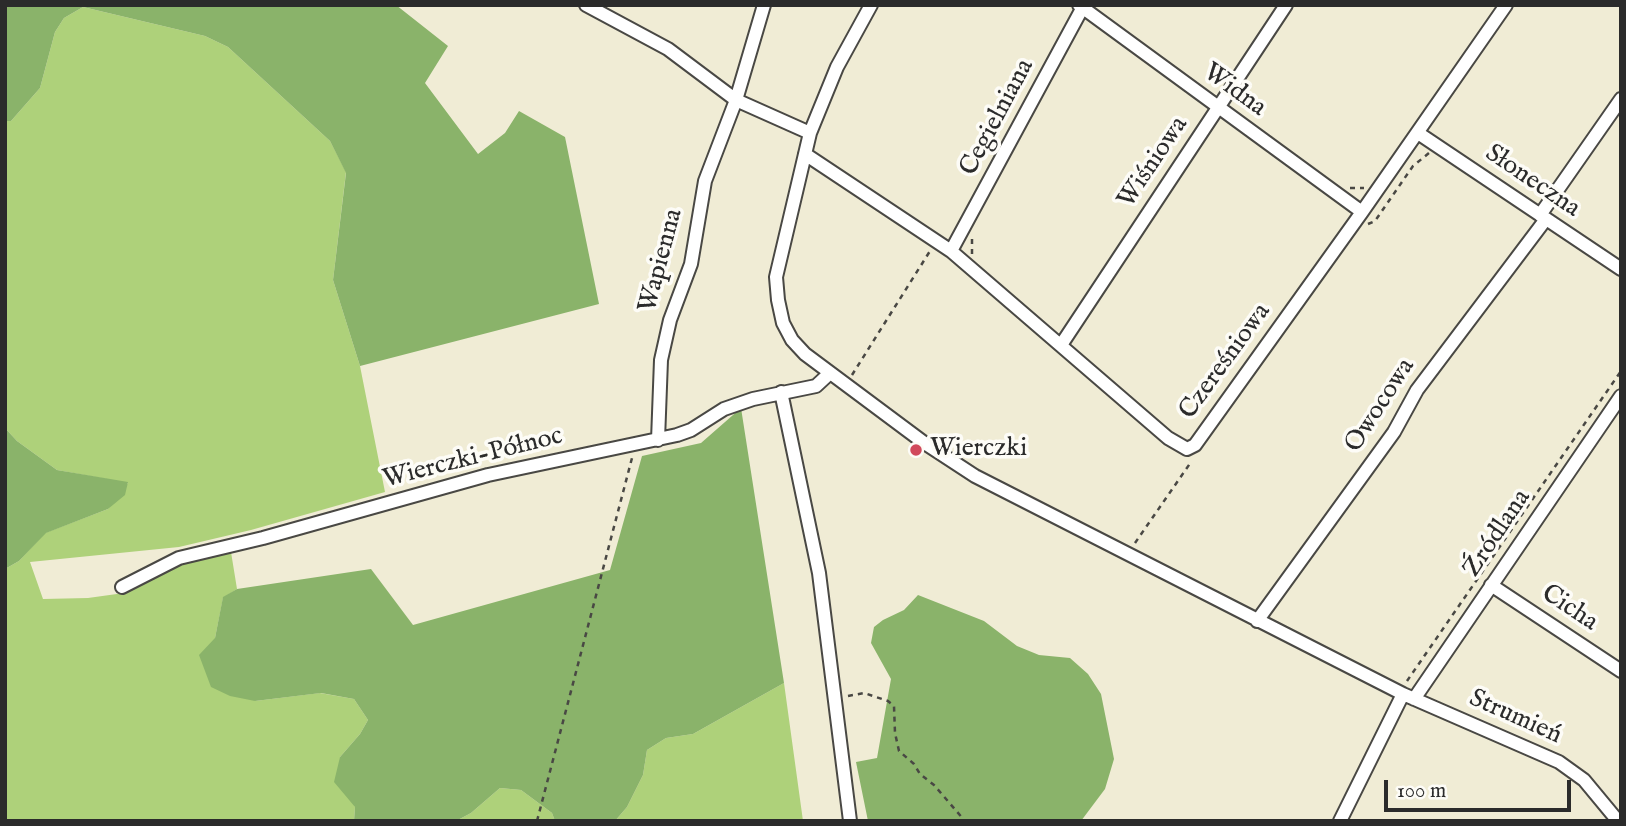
<!DOCTYPE html>
<meta charset="utf-8">
<style>
body{margin:0}
#map{position:relative;width:1626px;height:826px;overflow:hidden;background:#f0ecd5;font-family:"IM FELL English",serif}
canvas{display:block}
.frame{position:absolute;inset:0;border:7px solid #2b2b2b;pointer-events:none}
.scale{position:absolute;left:1384px;top:780px;width:187px;height:32px;box-sizing:border-box;border:4px solid #2b2b2b;border-top:0;padding-left:9px;font-size:21px;line-height:24px;white-space:nowrap;color:#2b2b2b;-webkit-text-stroke:5px #fdfcf7;paint-order:stroke}
</style>
<div id="map">
<canvas width="1626" height="826"></canvas>
<div class="frame"></div>
<div class="scale">100 m</div>
</div>
<script>
const ctx = document.querySelector('canvas').getContext('2d');
ctx.lineJoin = 'round';
function paint(path, color) {
  ctx.fillStyle = color;
  ctx.fill(path, 'evenodd');
}
function poly(rows) {
  const path = new Path2D();
  for (const r of rows) {
    path.moveTo(r[0], r[1]);
    for (let i = 2; i < r.length; i += 2) path.lineTo(r[i], r[i + 1]);
  }
  return path;
}
function strokePath(path, color, width, dash) {
  ctx.strokeStyle = color;
  ctx.lineWidth = width;
  ctx.lineCap = dash ? 'butt' : 'round';
  ctx.setLineDash(dash || []);
  ctx.stroke(path);
}
function write(font, color, halo, rows, align = 'center') {
  ctx.font = font + ' "IM FELL English",serif';
  ctx.lineWidth = 7;
  ctx.setLineDash([]);
  ctx.textBaseline = 'middle';
  ctx.strokeStyle = halo;
  ctx.fillStyle = color;
  for (const [text, x, y, turn = 0] of rows) {
    ctx.save();
    ctx.translate(x, y);
    ctx.rotate((+turn || 0) * Math.PI / 180);
    ctx.textAlign = isNaN(turn) ? turn : align;
    if (halo) ctx.strokeText(text, 0, 0);
    ctx.fillText(text, 0, 0);
    ctx.restore();
  }
}
paint(poly([
 [83,7,205,36,228,47,330,141,346,172,333,280,360,366,385,492,251,530,179,547,30,562,43,599,88,598,124,593,180,564,231,552,237,589,223,598,215,638,255,701,320,693,354,699,368,720,360,734,340,757,355,807,354,821,5,821,5,569,19,561,45,533,108,509,128,483,57,470,17,441,5,428,5,121,11,121,40,88,55,32,64,18],
 [784,683,803,821,615,821,627,807,643,775,647,750,666,738,693,734],
 [500,788,521,790,552,813,555,821,456,821,471,813]
]), '#aed17a');
paint(poly([
 [5,5,396,5,448,46,425,83,478,154,505,133,519,111,565,137,599,304,360,366,333,280,346,173,330,141,228,47,205,36,83,7,64,18,55,32,40,88,11,121,5,121],
 [741,408,784,683,693,734,666,738,647,750,643,775,627,807,615,821,555,821,552,813,521,790,500,788,471,813,456,821,354,821,355,807,334,782,340,757,360,734,368,720,354,699,321,693,255,701,230,696,211,687,199,655,215,638,223,597,237,589,371,569,413,625,610,570,642,456,701,443],
 [5,428,17,441,57,470,128,482,125,495,108,509,46,533,19,561,5,569],
 [918,595,984,621,1017,646,1039,655,1070,658,1088,674,1101,694,1114,759,1105,789,1081,821,868,821,856,762,877,758,891,679,871,643,874,627,883,620,904,610]
]), '#8ab36a');
const minor = poly([
 [586,5,668,49,736,100,810,133],
 [871,5,837,67,810,133,776,277,778,300,783,323,792,340,805,354,923,442,975,476,1403,694,1559,762,1584,780,1618,821],
 [1079,5,1362,212],
 [1418,133,1621,269],
 [805,154,951,251,1168,438,1187,449,1195,445,1362,212,1506,5],
 [1540,215,1621,99],
 [951,251,1084,5],
 [1061,345,1286,5],
 [781,392,819,573,850,821],
 [658,440,661,360,670,320,691,264,705,181,736,100,764,5],
 [1491,585,1621,671],
 [122,587,179,558,263,538,488,475,677,435,691,430,724,409,753,399,816,386,830,373],
 [1257,621,1394,432,1417,390,1546,219],
 [1414,699,1621,396],
 [1340,821,1403,694]
]);
strokePath(minor, '#494844', 16);
strokePath(poly([
 [1350,188,1364,188],
 [1368,224,1375,221,1413,166,1429,153],
 [972,239,972,254],
 [852,375,930,251],
 [1135,543,1191,462],
 [1407,681,1621,371],
 [848,696,864,693,888,701,894,706,895,733,899,751,914,764,920,774,934,785,965,821],
 [537,821,632,458]
]), '#494844', 2.5, [5, 5]);
strokePath(minor, '#fff', 12);
for (const [x, y, r, color] of [
 [916,450,7,"#d1495b"]
]) {
  const dot = new Path2D();
  dot.arc(x, y, r, 0, 2 * Math.PI);
  ctx.fillStyle = color;
  ctx.fill(dot);
  strokePath(dot, '#fdfcf7', 2.5);
}
write('26px', '#2b2b2b', '#fdfcf7', [
 ["Widna",1234,91,36],
 ["Cegielniana",998,118,-62],
 ["Wiśniowa",1154,163,-56],
 ["Słoneczna",1532,182,34],
 ["Wapienna",662,261,-75],
 ["Czereśniowa",1226,362,-54],
 ["Owocowa",1381,406,-57],
 ["Wierczki-Północ",473,459,-14],
 ["Źródlana",1498,534,-56],
 ["Cicha",1569,609,34],
 ["Strumień",1515,718,24]
]);
write('26px', '#2b2b2b', '#fdfcf7', [
 ["Wierczki",930,450]
], 'left');
</script>
